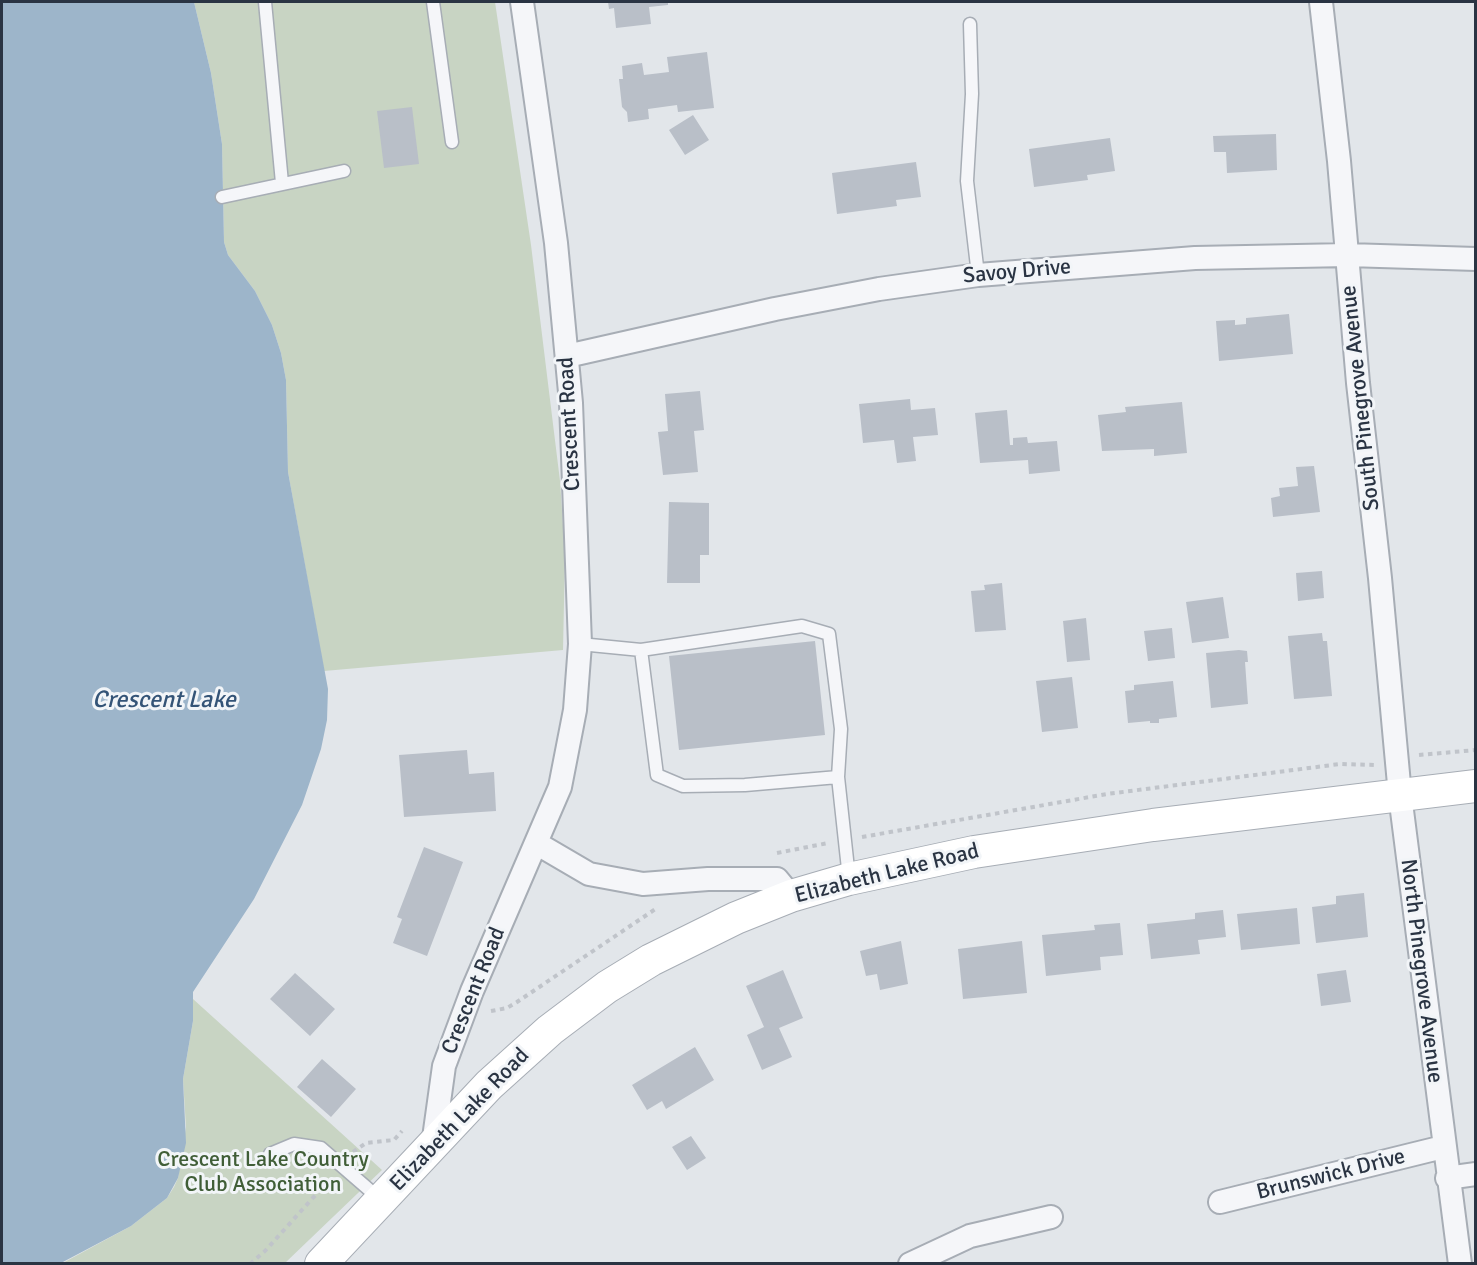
<!DOCTYPE html>
<style>
body{margin:0}
#map{position:relative;width:1477px;height:1265px;overflow:hidden;background:#e2e6ea;font-family:Signika,sans-serif}
canvas{display:block}
.frame{position:absolute;inset:0;border:3px solid #2a3443;pointer-events:none}
</style>
<div id="map">
<canvas width="1477" height="1265"></canvas>
<div class="frame"></div>
</div>
<script>
const ctx = document.querySelector('canvas').getContext('2d');
ctx.lineJoin = 'round';
function paint(path, color) {
  ctx.fillStyle = color;
  ctx.fill(path, 'evenodd');
}
function poly(rows) {
  const path = new Path2D();
  for (const r of rows) {
    path.moveTo(r[0], r[1]);
    for (let i = 2; i < r.length; i += 2) path.lineTo(r[i], r[i + 1]);
  }
  return path;
}
function strokePath(path, color, width, dash) {
  ctx.strokeStyle = color;
  ctx.lineWidth = width;
  ctx.lineCap = dash ? 'butt' : 'round';
  ctx.setLineDash(dash || []);
  ctx.stroke(path);
}
function write(font, color, halo, rows, align = 'center') {
  ctx.font = font + ' Signika,sans-serif';
  ctx.lineWidth = 6;
  ctx.setLineDash([]);
  ctx.textBaseline = 'middle';
  ctx.strokeStyle = halo;
  ctx.fillStyle = color;
  for (const [text, x, y, turn = 0] of rows) {
    ctx.save();
    ctx.translate(x, y);
    ctx.rotate((+turn || 0) * Math.PI / 180);
    ctx.textAlign = isNaN(turn) ? turn : align;
    if (halo) ctx.strokeText(text, 0, 0);
    ctx.fillText(text, 0, 0);
    ctx.restore();
  }
}
paint(poly([
 [194,2,495,2,531,245,560,481,565,555,563,650,324,671,288,472,286,380,281,353,272,325,255,291,228,255,224,242,222,144,211,73],
 [193,999,382,1170,285,1263,61,1264,131,1226,167,1198,174,1187,178,1178,186,1127,183,1079,193,1021]
]), '#c8d4c3');
paint(poly([
 [2,2,194,2,211,73,222,144,224,242,228,255,255,291,272,325,281,353,286,380,288,472,328,689,327,720,321,749,302,805,254,899,193,992,193,1021,183,1079,186,1143,178,1178,167,1198,131,1226,61,1263,2,1264]
]), '#9db5ca');
paint(poly([
 [608,2,668,2,668,5,649,7,651,24,616,28,614,8,609,9],
 [707,52,714,108,678,112,677,105,648,109,649,119,628,122,627,112,622,107,619,79,623,79,622,66,642,63,644,75,669,72,667,57],
 [412,107,419,164,384,168,377,111],
 [693,115,709,140,685,155,669,130],
 [1276,134,1277,170,1227,173,1226,152,1214,152,1213,136],
 [1110,138,1115,171,1087,175,1088,180,1034,187,1029,149],
 [916,162,921,197,896,200,897,206,837,214,832,173],
 [1289,314,1293,354,1219,361,1216,321,1235,320,1235,325,1246,324,1246,318],
 [700,391,704,430,694,431,698,472,663,475,658,432,668,431,665,394],
 [910,399,911,410,935,408,938,435,913,437,916,461,897,463,894,440,863,443,859,404],
 [1182,402,1187,453,1154,456,1154,449,1102,451,1098,415,1126,412,1125,407],
 [1007,410,1010,445,1013,445,1013,438,1027,437,1028,443,1057,441,1060,471,1029,474,1028,460,980,463,975,413],
 [1314,466,1320,512,1273,517,1271,498,1280,496,1279,488,1298,486,1296,467],
 [669,502,709,503,709,555,700,555,700,583,667,583],
 [1322,571,1324,598,1298,601,1296,573],
 [1002,583,1006,630,975,632,971,591,985,590,984,585],
 [1223,597,1229,638,1192,643,1186,602],
 [1086,618,1090,660,1067,662,1063,621],
 [1172,628,1175,658,1148,661,1144,631],
 [1322,633,1323,641,1327,641,1332,696,1294,699,1288,636],
 [815,641,825,735,679,750,669,656],
 [1239,650,1247,651,1248,662,1245,662,1248,704,1211,708,1206,653],
 [1072,677,1078,728,1042,732,1036,681],
 [1173,681,1177,717,1159,719,1159,723,1150,723,1150,721,1128,723,1125,691,1134,690,1134,685],
 [467,750,469,774,494,772,496,811,404,817,399,755],
 [424,847,463,862,427,956,393,943,402,919,397,917],
 [1364,893,1368,937,1316,943,1312,907,1336,904,1336,896],
 [1297,908,1300,944,1241,950,1237,914],
 [1223,910,1226,937,1198,940,1200,954,1151,959,1147,924,1195,919,1195,913],
 [1120,923,1123,955,1100,957,1101,970,1046,976,1042,935,1095,930,1094,925],
 [901,941,908,984,880,990,877,974,866,976,860,951],
 [1022,941,1027,993,963,999,958,949],
 [783,970,803,1018,779,1028,792,1057,762,1070,747,1035,764,1027,746,986],
 [1346,970,1351,1002,1321,1006,1317,974],
 [295,973,335,1009,310,1036,270,999],
 [695,1047,714,1080,666,1109,662,1101,647,1110,632,1085],
 [322,1059,356,1089,331,1117,297,1087],
 [691,1136,706,1158,687,1170,672,1147]
]), '#b9bfc8');
const lane = poly([
 [265,2,282,183],
 [433,2,452,142],
 [970,24,972,94,967,181,978,275],
 [222,197,344,171],
 [580,644,641,650,657,775,683,786,745,785,838,777,849,878],
 [641,650,802,626,829,634,841,729,838,777],
 [270,1154,294,1144,321,1148,381,1200]
]);
const street = poly([
 [1321,2,1339,161,1358,383,1380,578,1400,795,1460,1264],
 [567,356,775,309,879,289,978,275,1195,258,1348,255,1476,259],
 [536,843,589,874,643,884,708,879,777,879,791,896],
 [433,1145,444,1066,472,991,560,787,575,710,580,644,571,403,556,243,522,2],
 [1447,1178,1476,1174],
 [1220,1202,1443,1147],
 [910,1264,970,1236,1051,1217]
]);
const secondary = poly([
 [321,1264,489,1085,550,1030,607,987,651,960,736,918,791,896,849,879,974,852,1153,825,1476,786]
]);
strokePath(lane, '#a7adb5', 15);
strokePath(street, '#a7adb5', 26);
strokePath(secondary, '#a7adb5', 34);
strokePath(poly([
 [1419,755,1476,750],
 [862,837,1107,794,1340,764,1374,765],
 [777,853,828,843],
 [491,1011,507,1008,517,1002,657,908],
 [353,1152,366,1143,394,1140,402,1131],
 [250,1264,265,1251,329,1180]
]), '#c0c4ca', 4, [4.5, 4.5]);
strokePath(lane, '#f5f6f9', 12);
strokePath(street, '#f5f6f9', 22);
strokePath(secondary, '#fff', 32);
write('22px', '#2a3443', '#f2f5f8', [
 ["Savoy Drive",1017,272,-5],
 ["South Pinegrove Avenue",1361,398,-96],
 ["Crescent Road",570,424,-93],
 ["Elizabeth Lake Road",887,874,-14],
 ["North Pinegrove Avenue",1421,971,83],
 ["Crescent Road",474,991,-68],
 ["Elizabeth Lake Road",460,1120,-46],
 ["Brunswick Drive",1331,1175,-14]
]);
write('22px', '#405e37', '#f2f5f8', [
 ["Crescent Lake Country",263,1160],
 ["Club Association",263,1185]
]);
write('italic 24px', '#345477', '#f2f5f8', [
 ["Crescent Lake",164,701]
]);
</script>
